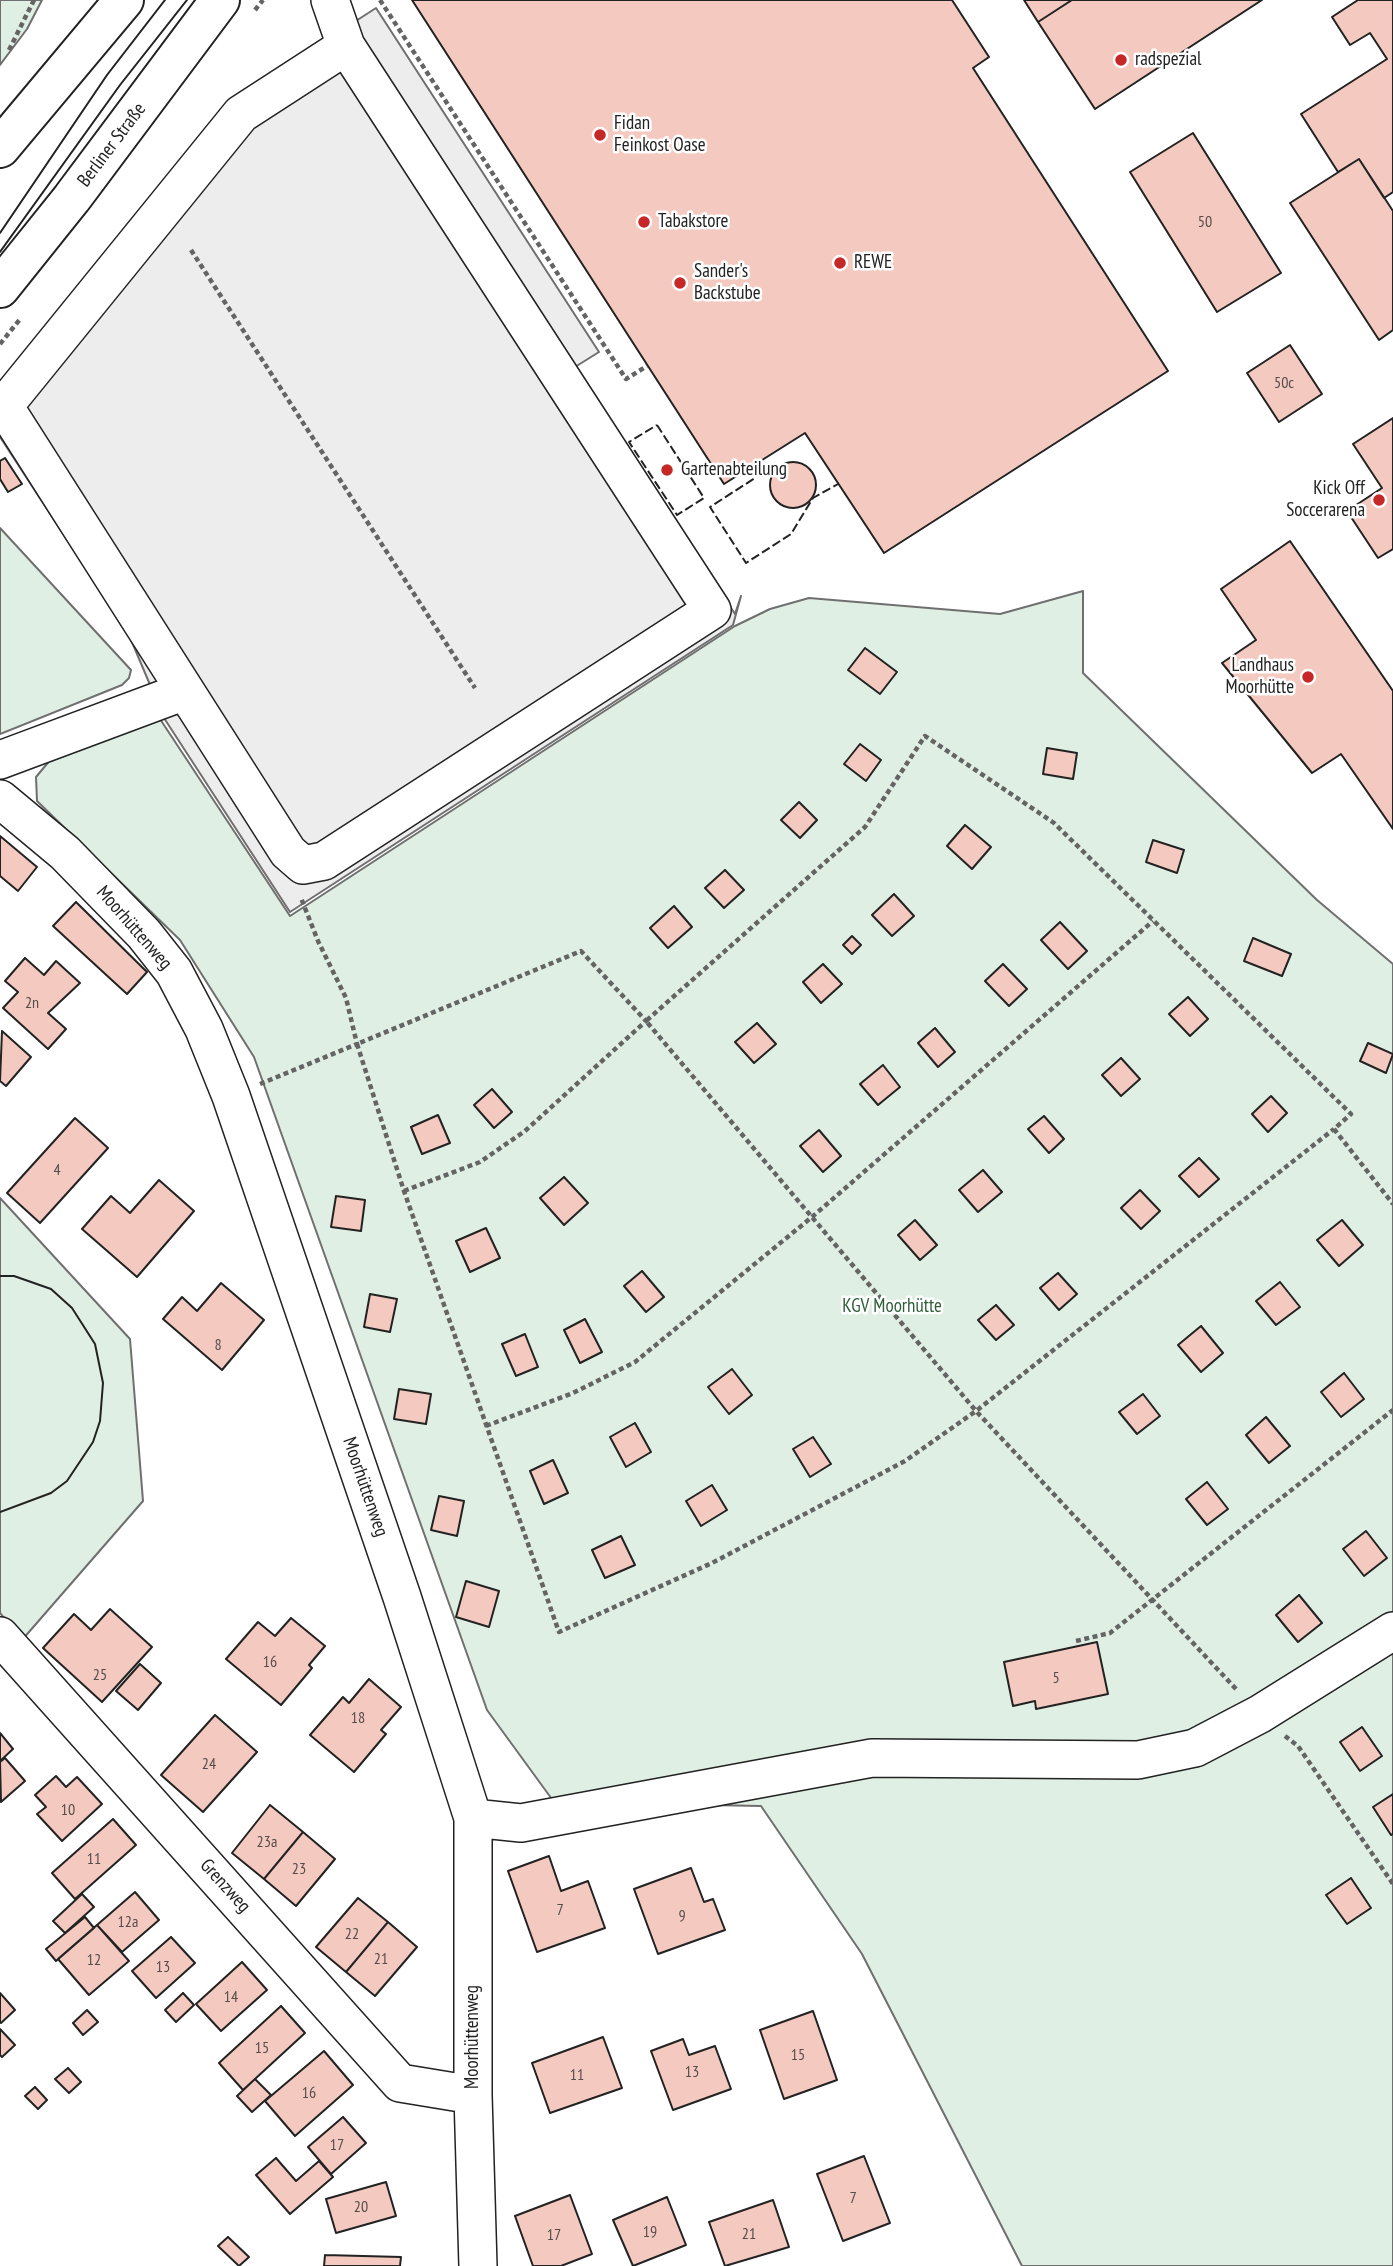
<!DOCTYPE html>
<meta charset="utf-8">
<style>
body{margin:0}
canvas{display:block;background:#fff}
</style>
<canvas width="1393" height="2266"></canvas>
<script>
const ctx = document.querySelector('canvas').getContext('2d');
ctx.lineJoin = 'round';
function paint(path, color) {
  ctx.fillStyle = color;
  ctx.fill(path, 'evenodd');
}
function poly(rows) {
  const path = new Path2D();
  for (const r of rows) {
    if (r.length === 3) {
      path.moveTo(r[0] + r[2], r[1]);
      path.arc(r[0], r[1], r[2], 0, 2 * Math.PI);
      continue;
    }
    path.moveTo(r[0], r[1]);
    for (let i = 2; i < r.length; i += 2) path.lineTo(r[i], r[i + 1]);
  }
  return path;
}
function strokePath(path, color, width, dash) {
  ctx.strokeStyle = color;
  ctx.lineWidth = width;
  ctx.lineCap = dash ? 'butt' : 'round';
  ctx.setLineDash(dash || []);
  ctx.stroke(path);
}
function write(font, color, halo, rows, align = 'center') {
  ctx.font = font + ' "PT Sans Narrow",sans-serif';
  ctx.lineWidth = 5;
  ctx.setLineDash([]);
  ctx.textBaseline = 'middle';
  ctx.strokeStyle = halo;
  ctx.fillStyle = color;
  for (const [text, x, y, turn = 0] of rows) {
    ctx.save();
    ctx.translate(x, y);
    ctx.rotate((+turn || 0) * Math.PI / 180);
    ctx.textAlign = isNaN(turn) ? turn : align;
    if (halo) ctx.strokeText(text, 0, 0);
    ctx.fillText(text, 0, 0);
    ctx.restore();
  }
}
const green = poly([
 [0,0,42,0,27,29,0,65,0,0],
 [0,528,131,670,129,678,122,685,0,734,0,528],
 [1083,591,1083,673,1317,900,1393,964,1393,2266,1022,2266,862,1954,761,1806,554,1802,487,1710,254,1057,180,940,37,801,36,777,51,759,160,719,290,916,735,626,770,609,809,598,1000,614,1083,591],
 [0,1198,130,1339,143,1501,22,1640,0,1613,0,1198]
]);
paint(green, '#e0efe3');
strokePath(green, '#6f6f6f', 2);
const parking = poly([
 [376,8,599,352,575,367,735,614,741,596,733,625,290,912,164,718,129,635,0,437,0,385,227,104,376,8]
]);
paint(parking, '#ededed');
strokePath(parking, '#6f6f6f', 2);
const building = poly([
 [412,0,952,0,989,57,973,68,1168,371,884,553,805,433,724,484,412,0],
 [1024,0,1072,0,1038,22,1024,0],
 [1072,0,1262,0,1095,109,1038,22,1072,0],
 [1358,0,1393,0,1393,192,1384,198,1359,159,1338,172,1301,114,1387,59,1370,33,1350,45,1332,17,1358,0],
 [1193,133,1281,273,1217,312,1130,172,1193,133],
 [1359,159,1393,211,1393,330,1379,340,1290,203,1359,159],
 [1290,345,1322,394,1279,422,1247,373,1290,345],
 [1393,418,1393,549,1378,558,1347,511,1382,488,1353,444,1393,418],
 [5,458,22,484,8,492,0,479,0,461,5,458],
 [793,485,23],
 [1290,541,1393,691,1393,829,1341,754,1312,773,1222,663,1256,640,1221,589,1290,541],
 [865,648,897,672,880,694,848,670,865,648],
 [860,744,881,760,866,781,844,764,860,744],
 [1047,748,1077,753,1073,779,1043,774,1047,748],
 [799,802,817,820,800,838,781,820,799,802],
 [965,825,991,847,972,869,947,846,965,825],
 [0,836,37,867,18,891,0,876,0,836],
 [1153,840,1184,850,1177,873,1146,862,1153,840],
 [725,870,744,890,724,908,705,888,725,870],
 [894,894,914,916,892,936,872,915,894,894],
 [76,902,147,972,127,994,53,926,76,902],
 [674,906,692,927,668,948,650,928,674,906],
 [1060,922,1087,951,1068,969,1041,940,1060,922],
 [852,936,861,945,852,954,843,945,852,936],
 [1253,938,1291,954,1282,976,1244,961,1253,938],
 [25,958,44,975,56,961,80,983,48,1013,66,1029,48,1049,3,1008,18,992,5,981,25,958],
 [823,964,842,984,821,1003,803,982,823,964],
 [1003,964,1027,989,1009,1006,985,981,1003,964],
 [1188,997,1208,1019,1190,1036,1169,1014,1188,997],
 [757,1023,776,1044,754,1063,735,1042,757,1023],
 [935,1028,955,1052,938,1067,918,1043,935,1028],
 [2,1031,31,1057,6,1086,0,1081,2,1031],
 [1368,1043,1393,1054,1386,1073,1360,1061,1368,1043],
 [1121,1058,1140,1079,1121,1096,1102,1075,1121,1058],
 [883,1065,900,1087,878,1105,860,1084,883,1065],
 [492,1089,512,1112,494,1128,474,1105,492,1089],
 [1271,1096,1287,1113,1268,1132,1252,1114,1271,1096],
 [438,1115,450,1143,422,1154,411,1127,438,1115],
 [1044,1116,1064,1139,1049,1153,1028,1129,1044,1116],
 [75,1118,108,1148,40,1223,7,1193,75,1118],
 [819,1130,841,1156,823,1172,800,1146,819,1130],
 [1199,1158,1219,1179,1199,1197,1179,1176,1199,1158],
 [983,1170,1002,1192,978,1212,959,1190,983,1170],
 [564,1177,588,1203,564,1225,540,1198,564,1177],
 [159,1180,194,1211,137,1277,82,1229,111,1196,130,1213,159,1180],
 [1140,1190,1160,1211,1141,1229,1121,1208,1140,1190],
 [336,1196,365,1200,361,1231,331,1227,336,1196],
 [915,1220,937,1245,920,1260,898,1235,915,1220],
 [1342,1220,1363,1245,1339,1266,1317,1240,1342,1220],
 [486,1228,500,1258,470,1272,456,1241,486,1228],
 [642,1271,664,1297,646,1312,624,1286,642,1271],
 [1058,1273,1077,1294,1059,1310,1040,1288,1058,1273],
 [1280,1282,1300,1307,1276,1325,1256,1301,1280,1282],
 [221,1283,264,1320,222,1370,163,1319,182,1297,197,1311,221,1283],
 [370,1294,397,1299,390,1332,364,1327,370,1294],
 [996,1305,1014,1325,996,1340,978,1320,996,1305],
 [585,1319,602,1352,580,1363,564,1330,585,1319],
 [1201,1326,1223,1353,1201,1372,1178,1345,1201,1326],
 [525,1334,538,1367,516,1376,502,1344,525,1334],
 [732,1369,752,1395,729,1414,708,1387,732,1369],
 [1344,1373,1364,1399,1341,1417,1321,1392,1344,1373],
 [399,1389,431,1394,426,1424,394,1419,399,1389],
 [1143,1394,1160,1416,1137,1434,1119,1412,1143,1394],
 [1266,1417,1290,1446,1269,1463,1246,1435,1266,1417],
 [635,1423,651,1452,626,1467,610,1437,635,1423],
 [813,1437,831,1464,810,1477,793,1449,813,1437],
 [553,1460,568,1493,544,1504,530,1471,553,1460],
 [1207,1482,1228,1509,1207,1525,1186,1499,1207,1482],
 [712,1485,727,1510,701,1526,686,1501,712,1485],
 [439,1496,464,1501,457,1536,431,1530,439,1496],
 [1366,1531,1387,1558,1364,1576,1343,1549,1366,1531],
 [621,1536,635,1565,605,1578,592,1550,621,1536],
 [466,1581,499,1591,489,1627,456,1617,466,1581],
 [1299,1595,1322,1623,1298,1642,1276,1615,1299,1595],
 [110,1609,152,1647,102,1702,43,1648,74,1614,91,1630,110,1609],
 [291,1618,325,1646,309,1665,312,1668,281,1705,226,1659,258,1622,275,1636,291,1618],
 [1097,1642,1108,1694,1036,1709,1035,1701,1013,1706,1004,1662,1097,1642],
 [140,1664,161,1683,138,1710,116,1691,140,1664],
 [369,1679,401,1707,381,1730,386,1734,354,1772,310,1735,343,1697,349,1703,369,1679],
 [215,1715,257,1752,203,1812,161,1775,215,1715],
 [1362,1727,1382,1756,1360,1771,1340,1742,1362,1727],
 [0,1733,13,1749,0,1761,0,1733],
 [5,1758,25,1781,1,1802,0,1762,5,1758],
 [56,1776,66,1787,77,1777,102,1804,62,1841,37,1814,46,1807,35,1795,56,1776],
 [1393,1794,1393,1834,1391,1835,1373,1807,1393,1794],
 [270,1805,303,1832,264,1879,232,1853,270,1805],
 [113,1819,136,1845,75,1899,52,1873,113,1819],
 [303,1832,335,1859,296,1906,264,1879,303,1832],
 [549,1856,561,1891,588,1881,605,1928,537,1952,508,1871,549,1856],
 [691,1868,704,1902,713,1899,725,1930,658,1954,634,1889,691,1868],
 [1351,1878,1371,1908,1347,1924,1326,1895,1351,1878],
 [135,1892,159,1920,122,1952,97,1925,135,1892],
 [82,1894,94,1907,65,1933,53,1921,82,1894],
 [358,1898,388,1922,346,1972,316,1947,358,1898],
 [85,1917,94,1928,56,1961,46,1949,85,1917],
 [388,1922,417,1947,375,1996,346,1972,388,1922],
 [97,1925,129,1961,89,1995,58,1959,97,1925],
 [171,1937,195,1963,156,1998,132,1971,171,1937],
 [242,1962,267,1990,221,2031,196,2004,242,1962],
 [0,1993,15,2010,1,2023,0,2022,0,1993],
 [183,1993,194,2005,176,2022,165,2010,183,1993],
 [281,2006,305,2033,243,2090,219,2063,281,2006],
 [87,2010,98,2022,83,2035,73,2023,87,2010],
 [813,2011,837,2080,784,2099,760,2030,813,2011],
 [0,2029,15,2045,2,2057,0,2055,0,2029],
 [603,2037,622,2088,550,2113,532,2063,603,2037],
 [683,2039,689,2055,715,2046,731,2089,673,2110,651,2051,683,2039],
 [324,2051,353,2085,295,2136,265,2101,324,2051],
 [68,2068,81,2082,69,2093,55,2079,68,2068],
 [255,2079,271,2095,252,2112,237,2096,255,2079],
 [35,2087,47,2100,38,2109,25,2096,35,2087],
 [343,2117,366,2143,331,2174,308,2147,343,2117],
 [864,2156,890,2223,843,2241,817,2174,864,2156],
 [276,2158,296,2181,319,2161,333,2177,290,2214,256,2175,276,2158],
 [386,2182,396,2216,336,2233,326,2199,386,2182],
 [570,2195,592,2254,561,2266,533,2266,515,2216,570,2195],
 [667,2197,686,2245,633,2266,613,2220,667,2197],
 [773,2200,789,2247,725,2266,709,2222,773,2200],
 [228,2237,249,2257,239,2266,218,2246,228,2237],
 [325,2255,401,2257,400,2266,324,2266,325,2255]
]);
paint(building, '#f3c9c0');
strokePath(building, '#222', 2);
const minor = poly([
 [330,0,346,46],
 [346,46,712,610,324,861,303,865,288,852,4,406,241,114,346,46],
 [0,760,185,691],
 [0,799,65,853,144,934,174,972,204,1029,231,1096,402,1597,473,1818,473,2095,478,2266],
 [0,1636,400,2083,473,2095],
 [473,1818,521,1823,872,1758,1138,1760,1195,1748,1260,1714,1393,1631]
]);
const major = poly([
 [0,148,124,0],
 [0,288,72,198,220,0]
]);
strokePath(minor, '#222', 40);
strokePath(major, '#222', 42);
strokePath(poly([
 [380,0,626,379,647,366],
 [255,10,263,0],
 [9,50,34,0],
 [191,250,475,688],
 [0,344,21,318],
 [260,1084,357,1044,346,998,318,941,301,898],
 [404,1191,480,1162,525,1131,646,1021,581,951,357,1044,404,1191,559,1632,712,1563,905,1461,976,1411,1334,1129],
 [486,1426,573,1393,635,1362,812,1217,1153,921],
 [1076,1641,1110,1633,1393,1410],
 [1236,1689,976,1411,646,1021,865,827,925,736,1054,823,1351,1114,1334,1129,1393,1204],
 [1285,1736,1298,1746,1393,1884]
]), '#646464', 4.5, [5, 3.5]);
strokePath(minor, '#fff', 37);
strokePath(major, '#fff', 38);
strokePath(poly([
 [0,233,107,75,165,0],
 [0,252,120,85,187,0],
 [0,1276,14,1276,51,1289,72,1308,95,1344,103,1383,100,1421,93,1442,67,1481,51,1493,0,1512]
]), '#222', 2);
strokePath(poly([
 [657,425,704,498,677,515,629,442,657,425],
 [749,469,755,478,710,507,746,563,791,534,813,498,838,484]
]), '#222', 2, [9, 3.5]);
for (const [x, y, r, color] of [
 [1121,60,7,"#c62828"],
 [600,135,7,"#c62828"],
 [644,222,7,"#c62828"],
 [840,263,7,"#c62828"],
 [680,283,7,"#c62828"],
 [667,470,7,"#c62828"],
 [1379,500,7,"#c62828"],
 [1308,677,7,"#c62828"]
]) {
  const dot = new Path2D();
  dot.arc(x, y, r, 0, 2 * Math.PI);
  ctx.fillStyle = color;
  ctx.fill(dot);
  strokePath(dot, '#fff', 2.5);
}
write('16px', '#564c4a', null, [
 ["50",1205,222],
 ["50c",1284,383],
 ["2n",32,1003],
 ["4",57,1170],
 ["8",218,1345],
 ["16",270,1662],
 ["25",100,1675],
 ["5",1056,1678],
 ["18",358,1718],
 ["24",209,1764],
 ["10",68,1810],
 ["23a",267,1842],
 ["11",94,1859],
 ["23",299,1869],
 ["7",560,1910],
 ["9",682,1916],
 ["12a",128,1922],
 ["22",352,1934],
 ["21",381,1959],
 ["12",94,1960],
 ["13",163,1967],
 ["14",231,1997],
 ["15",262,2048],
 ["15",798,2055],
 ["13",692,2072],
 ["11",577,2075],
 ["16",309,2093],
 ["17",337,2145],
 ["7",853,2198],
 ["20",361,2207],
 ["19",650,2232],
 ["21",749,2234],
 ["17",554,2235]
]);
write('19px', '#222', '#fff', [
 ["radspezial",1135,60],
 ["Fidan",614,124],
 ["Feinkost Oase",614,146],
 ["Tabakstore",658,222],
 ["REWE",854,263],
 ["Sander's",694,272],
 ["Backstube",694,294],
 ["Gartenabteilung",681,470],
 ["Kick Off",1365,489,"right"],
 ["Soccerarena",1365,511,"right"],
 ["Landhaus",1294,666,"right"],
 ["Moorhütte",1294,688,"right"]
], 'left');
write('19px', '#222', '#fff', [
 ["Berliner Straße",112,145,-53],
 ["Moorhüttenweg",134,928,49],
 ["Moorhüttenweg",365,1487,71],
 ["Grenzweg",225,1886,48],
 ["Moorhüttenweg",473,2037,-90]
]);
write('19px', '#2f5e38', '#fff', [
 ["KGV Moorhütte",892,1307]
]);
</script>
